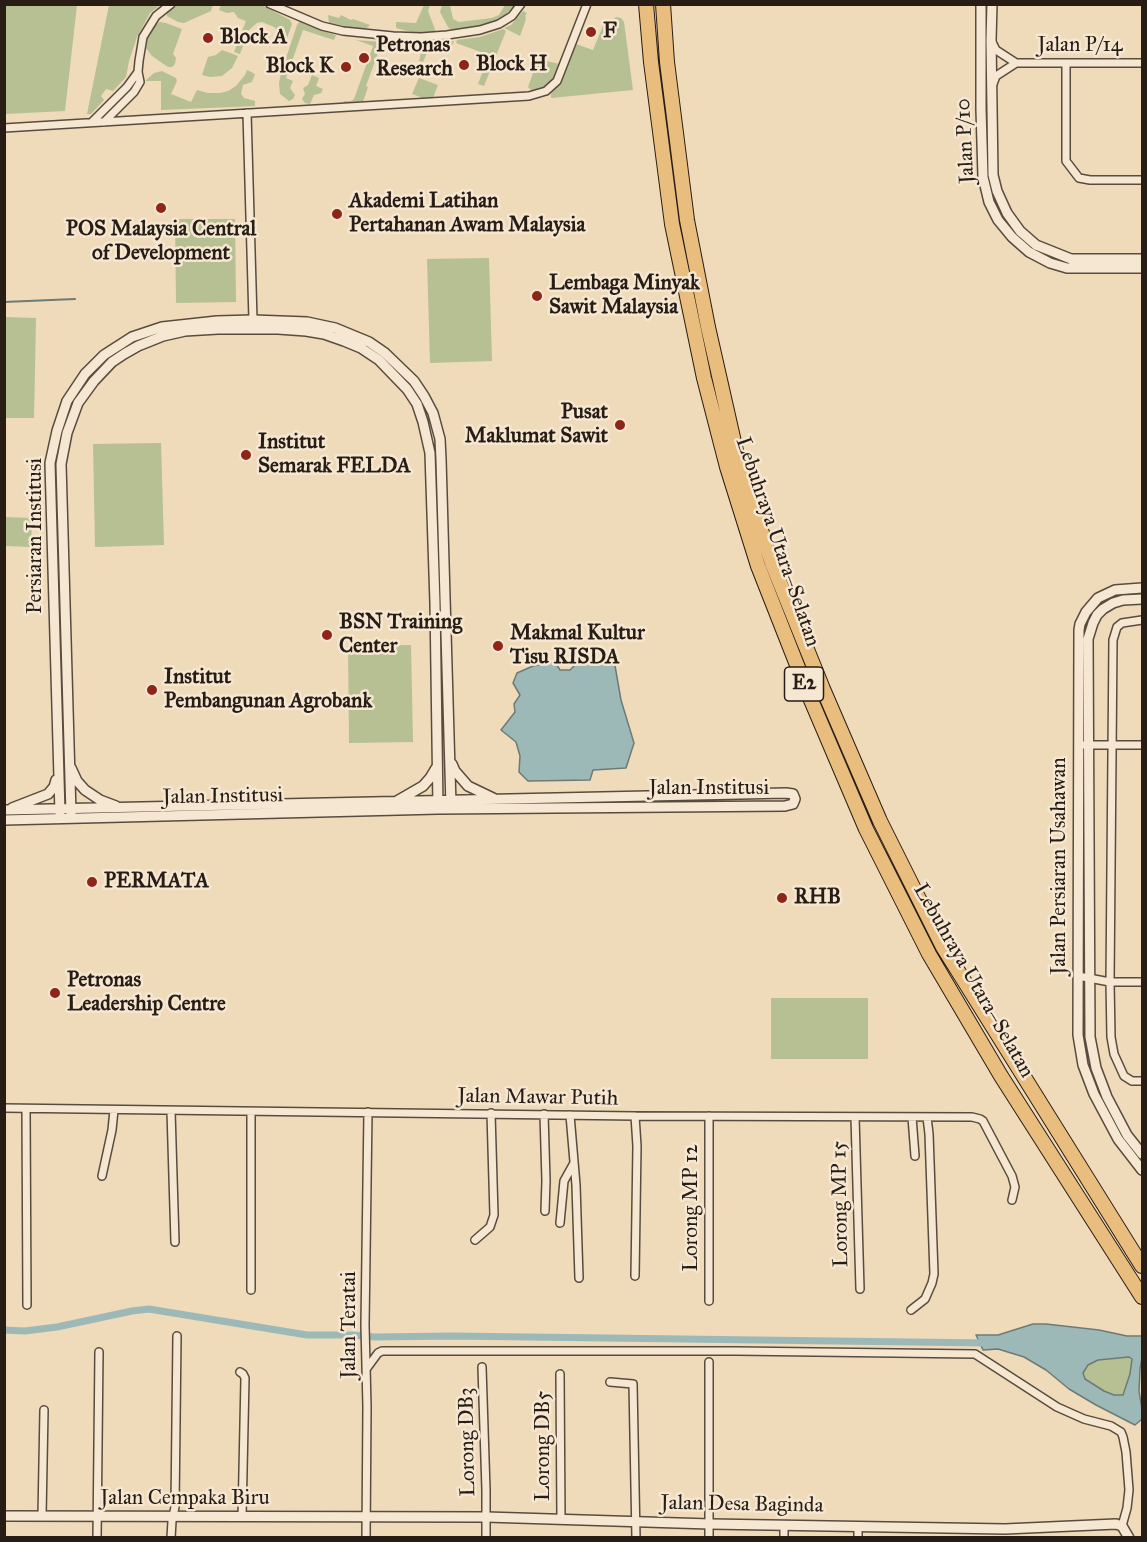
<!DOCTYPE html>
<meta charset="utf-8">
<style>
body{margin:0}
#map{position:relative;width:1147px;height:1542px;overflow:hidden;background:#efdaba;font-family:"IM FELL Great Primer",serif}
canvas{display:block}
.frame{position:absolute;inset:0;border:6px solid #271d15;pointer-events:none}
</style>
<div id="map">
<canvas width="1147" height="1542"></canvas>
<div class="frame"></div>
</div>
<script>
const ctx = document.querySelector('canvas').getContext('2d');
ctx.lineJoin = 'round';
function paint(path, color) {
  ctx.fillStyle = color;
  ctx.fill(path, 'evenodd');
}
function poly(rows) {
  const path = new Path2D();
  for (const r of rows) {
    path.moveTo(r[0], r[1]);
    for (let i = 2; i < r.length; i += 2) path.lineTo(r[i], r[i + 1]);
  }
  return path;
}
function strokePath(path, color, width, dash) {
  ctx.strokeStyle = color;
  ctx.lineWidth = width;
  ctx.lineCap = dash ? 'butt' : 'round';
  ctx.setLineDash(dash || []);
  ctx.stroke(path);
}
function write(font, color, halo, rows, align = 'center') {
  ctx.font = font + ' "IM FELL Great Primer",serif';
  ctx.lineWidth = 5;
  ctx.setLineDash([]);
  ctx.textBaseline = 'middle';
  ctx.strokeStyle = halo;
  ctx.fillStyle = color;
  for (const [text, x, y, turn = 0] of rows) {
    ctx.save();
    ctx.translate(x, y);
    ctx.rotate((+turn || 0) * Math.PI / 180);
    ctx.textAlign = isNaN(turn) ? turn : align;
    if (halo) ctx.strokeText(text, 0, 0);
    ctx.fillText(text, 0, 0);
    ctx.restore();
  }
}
paint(poly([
 [5,4,77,5,65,111,5,114],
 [109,5,160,5,150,13,137,37,129,61,126,77,113,91,106,89,101,96,104,100,91,114,87,114],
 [177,5,213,5,211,11,184,23,178,22,167,16,167,10],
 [221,5,262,5,290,20,292,24,286,41,276,37,277,30,274,27,262,22,257,23,249,30,240,54,234,52,246,21,238,18,234,12,227,13,219,10],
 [424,5,430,5,428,11,436,32,411,32,396,28,396,22,416,23],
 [442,5,450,5,453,19,459,22,492,18,499,15,505,5,516,5,499,20,465,29,450,29,448,27,440,12],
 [523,11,527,13,525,16,526,18,525,22,520,36,504,28,511,25],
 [328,15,339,18,341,15,351,20,353,19,370,25,368,27,364,30,329,23],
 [616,17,621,18,624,22,633,90,551,98,551,94,560,83,576,44,593,50,605,21,611,22],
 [300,21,317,25,318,29,336,35,334,40,303,30,286,78,293,81,290,88,295,95,293,99,289,101,280,94,279,83,281,73,297,25],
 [160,22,166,23,182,29,173,54,176,58,175,64,172,67,168,67,152,56,146,48,147,35,153,26],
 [503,29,506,31,484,86,478,84,489,55,456,43,457,40,480,37],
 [356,40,382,42,366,86,368,87,363,102,343,103,344,101,351,101,354,99,373,46],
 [454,41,448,54,429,48,423,62,419,61,421,53,390,42,418,43],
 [222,50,238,56,232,68,222,76,210,77,202,75,208,57,216,55],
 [546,61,560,64,553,81,546,88,532,91,528,87,537,62,544,64],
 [247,70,255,74,252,82,243,85,241,94,244,98,255,101,255,106,161,110,161,81,145,81,154,73,162,71,176,78,177,81,171,94,191,102,197,90,208,93,220,93,228,91,236,86,245,75],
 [312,75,319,78,316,86,323,89,321,93,314,95,310,104,305,103,302,99,305,94,303,88,308,85],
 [419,78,438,85,433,98,423,98,412,94],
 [175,219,235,219,236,302,176,303],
 [489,258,492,361,430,363,427,259],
 [5,317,36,318,34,418,5,418],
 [161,443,164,545,95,547,93,444],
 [5,517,32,518,31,547,5,546],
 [411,645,413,742,349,743,348,646],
 [771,998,868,998,868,1059,771,1059],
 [1129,1357,1132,1359,1130,1374,1123,1395,1114,1395,1104,1391,1085,1379,1083,1373,1087,1365,1098,1360]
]), '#b6c092');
const water = poly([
 [582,658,597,664,614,660,621,700,634,743,626,768,593,770,590,780,528,781,519,772,520,756,516,742,501,730,515,712,514,704,520,695,513,683,517,673,533,666,555,662,560,670,570,670,582,658],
 [1033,1324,1046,1324,1099,1330,1127,1336,1142,1336,1142,1358,1140,1369,1139,1391,1142,1409,1142,1419,1135,1425,1096,1405,1069,1389,1046,1370,1024,1357,998,1349,983,1350,976,1335,998,1335,1033,1324],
 [1129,1357,1132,1359,1130,1374,1123,1395,1114,1395,1104,1391,1085,1379,1083,1373,1088,1365,1098,1360,1129,1357]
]);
paint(water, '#9cb9b8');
strokePath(water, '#6d7b77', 1.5);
strokePath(poly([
 [4,302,75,299]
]), '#6d7b77', 2);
strokePath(poly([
 [4,1330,25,1331,57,1327,132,1311,149,1309,307,1335,352,1335,375,1337,452,1336,988,1343]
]), '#9cb9b8', 7);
const minor = poly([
 [270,4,322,26,343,31,393,36,421,37,447,35,480,30,499,24,512,16,521,4],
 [992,42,996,50,1016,63,1142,63],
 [1066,63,1066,161,1079,178,1090,180,1142,180],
 [993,84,996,76,1016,63],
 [247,113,253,320],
 [92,122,127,87,138,72],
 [104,122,134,92,140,82,138,72,139,61,143,37,156,16,171,4],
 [4,128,529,96,546,91,557,81,587,4],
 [1142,620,1122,623,1117,627,1113,640,1110,982,1111,1037,1114,1054,1124,1076,1132,1081,1142,1081],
 [1084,745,1142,745],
 [1078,976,1110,982,1142,982],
 [4,1108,635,1116,972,1117,980,1119,983,1121,1012,1176,1015,1187,1012,1200],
 [26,1109,27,1305],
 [171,1111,175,1242],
 [544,1114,546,1181,545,1211],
 [570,1115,576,1185,579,1278],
 [635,1116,637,1146,635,1276],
 [855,1117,860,1289],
 [912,1117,915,1156],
 [102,1176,112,1130,114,1110],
 [560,1223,564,1181,574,1163],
 [475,1240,490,1227,494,1215,491,1113],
 [251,1290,251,1112],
 [709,1301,709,1116],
 [911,1310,925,1299,932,1283,934,1274,929,1134,927,1117],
 [709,1362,709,1538],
 [482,1367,486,1490,486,1538],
 [367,1368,378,1353,382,1351,736,1351,975,1354,1057,1407,1084,1419,1111,1426,1121,1432,1123,1437,1126,1452,1129,1490,1127,1508,1122,1526],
 [240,1372,243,1374,245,1378,242,1517],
 [560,1374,561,1519],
 [610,1382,633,1384,636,1538],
 [42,1516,44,1410],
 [97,1538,99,1352],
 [171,1538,172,1521,175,1507,177,1336],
 [366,1538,367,1407,365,1325,368,1112],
 [784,1538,784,1525],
 [858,1538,858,1526]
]);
const tertiary = poly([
 [981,4,981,109,983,177,989,202,998,220,1012,237,1029,252,1050,263,1067,268,1142,268],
 [992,4,991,40,993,175,997,191,1007,213,1020,231,1036,245,1071,259,1142,259],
 [1142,588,1115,590,1098,598,1086,612,1080,624,1079,630,1078,1035,1083,1065,1094,1094,1118,1139,1142,1170],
 [1142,599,1123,600,1113,603,1103,609,1097,615,1093,623,1088,639,1090,1037,1096,1068,1107,1097,1127,1135,1142,1154],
 [452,764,455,771,468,786,493,798],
 [71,768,77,781,85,790,100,800,116,806],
 [397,801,423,786,430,778,436,768],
 [12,808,48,794,54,787,56,780],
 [4,810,786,793,793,794,795,799,793,804,785,806,438,809,4,820],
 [60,813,50,463,57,431,67,401,85,374,104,355,132,337,162,327,217,321,253,320,307,322,335,328,369,342,385,353,414,381,424,396,433,413,440,439,441,459,451,805],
 [71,814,61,464,67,433,78,403,94,381,112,362,124,354,138,346,163,336,185,331,218,329,278,329,306,331,324,334,344,341,361,348,379,360,407,389,417,404,423,422,430,453,435,603,438,807],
 [4,1516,486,1517,710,1524,1005,1529,1116,1524,1122,1526,1129,1538]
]);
const motorway = poly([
 [646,4,651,62,672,224,704,378,727,467,758,566,808,693,866,829,929,954,1001,1076,1142,1297],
 [663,4,667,62,687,220,708,327,739,464,772,563,823,689,880,821,943,947,1142,1266]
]);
strokePath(minor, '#594c3e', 10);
strokePath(tertiary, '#594c3e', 12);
strokePath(motorway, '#271d15', 16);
strokePath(minor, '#f5e7d2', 7);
strokePath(tertiary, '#f5e7d2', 9);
strokePath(motorway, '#e8bd7d', 14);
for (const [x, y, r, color] of [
 [591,32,6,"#8f2418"],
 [208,38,6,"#8f2418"],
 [364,58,6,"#8f2418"],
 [464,65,6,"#8f2418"],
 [346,67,6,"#8f2418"],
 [161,208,6,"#8f2418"],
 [337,214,6,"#8f2418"],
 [537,296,6,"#8f2418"],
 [620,425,6,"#8f2418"],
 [246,455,6,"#8f2418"],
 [327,635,6,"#8f2418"],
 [498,646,6,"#8f2418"],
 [152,690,6,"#8f2418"],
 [92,882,6,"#8f2418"],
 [782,898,6,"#8f2418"],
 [55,993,6,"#8f2418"]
]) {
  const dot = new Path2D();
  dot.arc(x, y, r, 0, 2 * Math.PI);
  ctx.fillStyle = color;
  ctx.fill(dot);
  strokePath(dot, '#f5e7d2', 2);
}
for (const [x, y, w] of [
 [804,684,39]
]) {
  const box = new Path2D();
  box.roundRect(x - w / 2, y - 17, w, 34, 4.5);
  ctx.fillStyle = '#f5e7d2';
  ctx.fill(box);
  strokePath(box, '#271d15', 1.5);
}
write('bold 20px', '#271d15', null, [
 ["E2",804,684]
]);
write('bold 21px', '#271d15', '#f5e7d2', [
 ["F",603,32],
 ["Block A",220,38],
 ["Petronas",376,46],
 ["Research",376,70],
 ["Block H",476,65],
 ["Block K",334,67,"right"],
 ["Akademi Latihan",349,202],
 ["Pertahanan Awam Malaysia",349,226],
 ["POS Malaysia Central",161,230,"center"],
 ["of Development",161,254,"center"],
 ["Lembaga Minyak",549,284],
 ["Sawit Malaysia",549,308],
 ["Pusat",608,413,"right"],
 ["Maklumat Sawit",608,437,"right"],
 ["Institut",258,443],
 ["Semarak FELDA",258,467],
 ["BSN Training",339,623],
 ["Center",339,647],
 ["Makmal Kultur",510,634],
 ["Tisu RISDA",510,658],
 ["Institut",164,678],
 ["Pembangunan Agrobank",164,702],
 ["PERMATA",104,882],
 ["RHB",794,898],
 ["Petronas",67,981],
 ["Leadership Centre",67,1005]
], 'left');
write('21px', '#271d15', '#f5e7d2', [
 ["Jalan P/14",1080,46],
 ["Jalan P/10",966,141,-93],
 ["Persiaran Institusi",36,536,-90],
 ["Lebuhraya Utara–Selatan",777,542,71],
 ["Jalan Institusi",709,789],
 ["Jalan Institusi",223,797,-1],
 ["Jalan Persiaran Usahawan",1060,866,-90],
 ["Lebuhraya Utara–Selatan",973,981,60],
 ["Jalan Mawar Putih",538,1098,1],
 ["Lorong MP 15",841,1204,-91],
 ["Lorong MP 12",692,1208,-90],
 ["Jalan Teratai",350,1325,-90],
 ["Lorong DB3",468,1442,-91],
 ["Lorong DB5",544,1446,-90],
 ["Jalan Cempaka Biru",185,1499],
 ["Jalan Desa Baginda",742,1505,1]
]);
</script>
